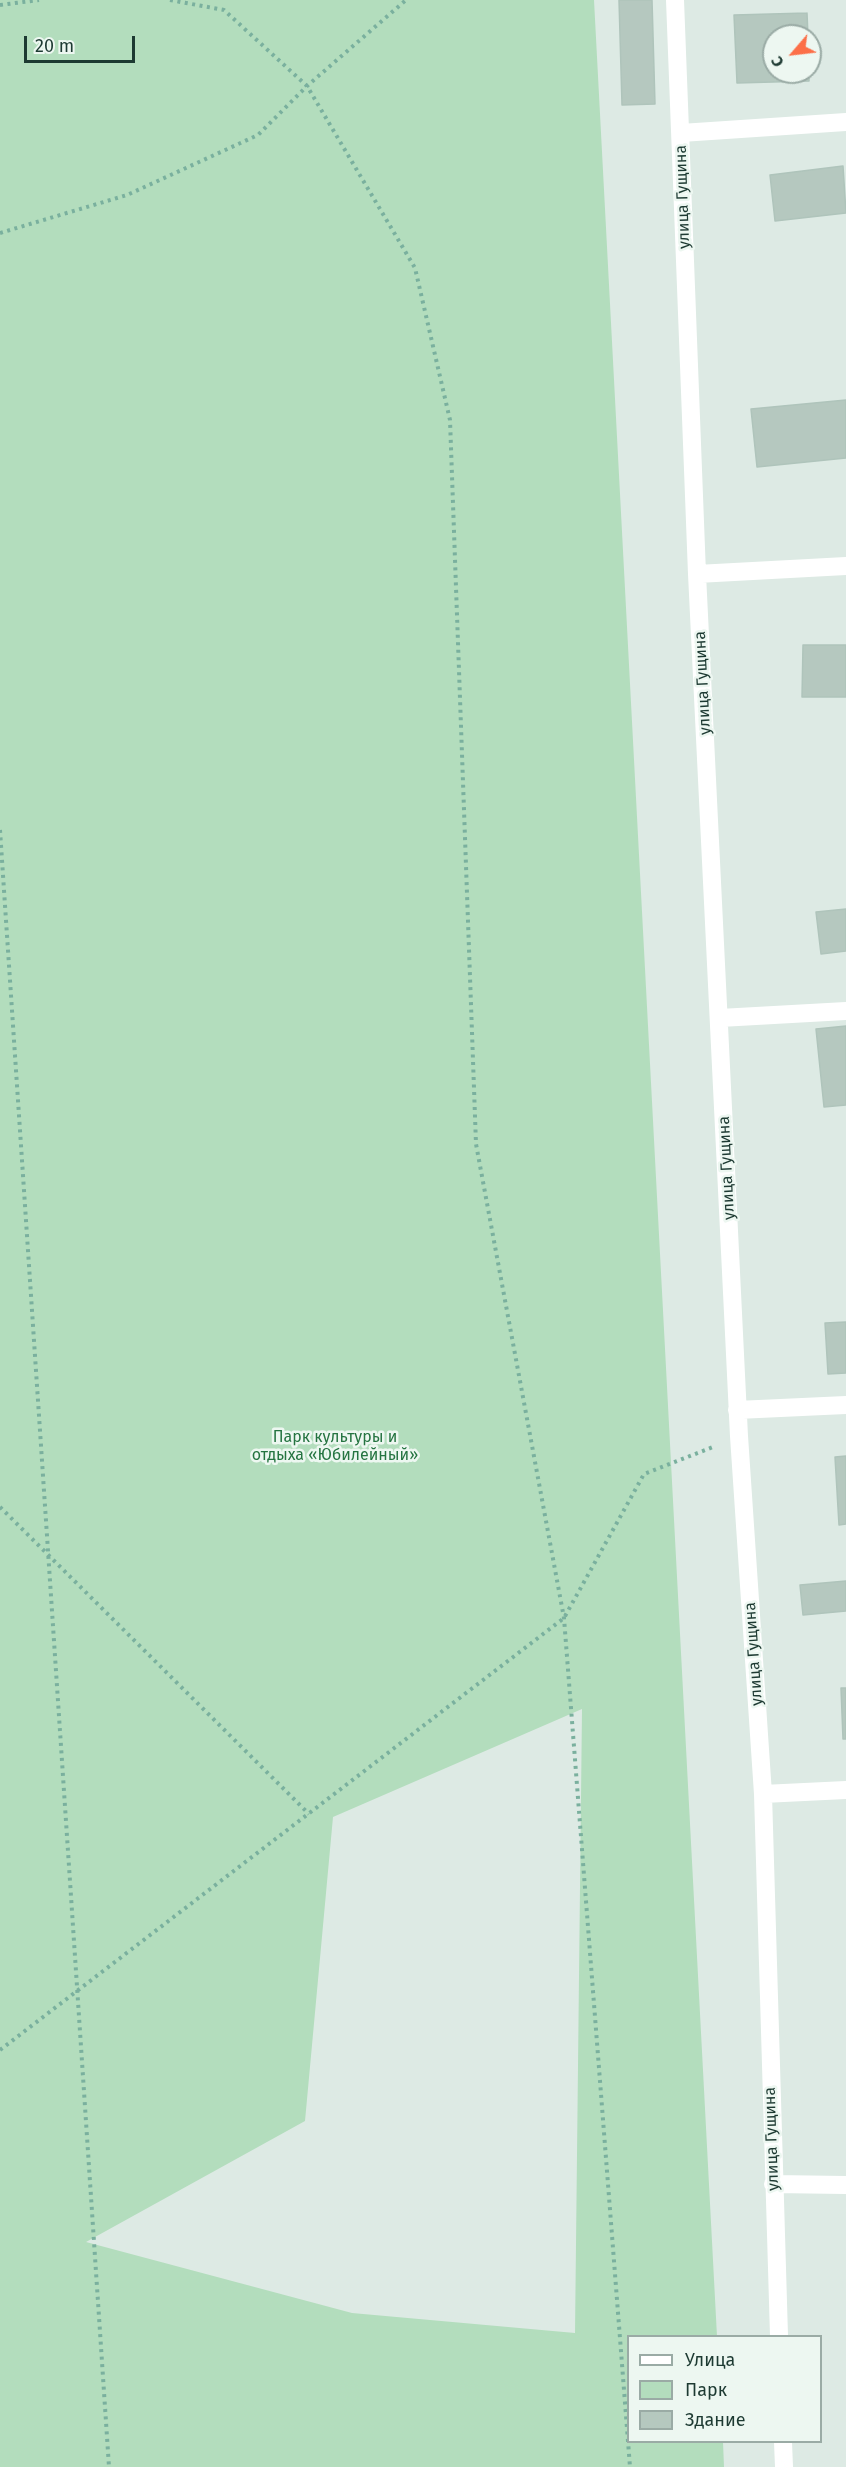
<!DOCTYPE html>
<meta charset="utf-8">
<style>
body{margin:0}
#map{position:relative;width:846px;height:2467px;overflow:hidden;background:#ddeae4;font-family:"Fira Sans",sans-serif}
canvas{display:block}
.legend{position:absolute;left:627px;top:2335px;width:195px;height:108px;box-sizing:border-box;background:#edf7f1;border:2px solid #9aaba5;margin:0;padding:8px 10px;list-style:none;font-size:18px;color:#1d3a32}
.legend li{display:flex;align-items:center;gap:12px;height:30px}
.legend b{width:30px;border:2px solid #9aaba5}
.north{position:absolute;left:762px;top:24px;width:60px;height:60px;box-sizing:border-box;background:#edf7f1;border:2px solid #9aaba5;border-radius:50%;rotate:242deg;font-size:16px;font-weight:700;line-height:24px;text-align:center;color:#1d3a32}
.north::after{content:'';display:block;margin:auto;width:21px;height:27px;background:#fc6f48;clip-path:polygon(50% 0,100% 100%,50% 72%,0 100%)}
.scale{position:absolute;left:24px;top:36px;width:111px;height:27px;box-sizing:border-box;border:3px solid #1d3a32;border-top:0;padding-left:8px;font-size:18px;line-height:21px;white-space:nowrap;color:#1d3a32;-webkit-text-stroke:4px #edf7f1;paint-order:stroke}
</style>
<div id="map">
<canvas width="846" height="2467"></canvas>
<ul class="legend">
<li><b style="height:8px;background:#fff"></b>Улица</li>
<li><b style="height:16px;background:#b3ddbd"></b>Парк</li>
<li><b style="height:16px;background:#b5c8bf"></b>Здание</li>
</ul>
<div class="north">С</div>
<div class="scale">20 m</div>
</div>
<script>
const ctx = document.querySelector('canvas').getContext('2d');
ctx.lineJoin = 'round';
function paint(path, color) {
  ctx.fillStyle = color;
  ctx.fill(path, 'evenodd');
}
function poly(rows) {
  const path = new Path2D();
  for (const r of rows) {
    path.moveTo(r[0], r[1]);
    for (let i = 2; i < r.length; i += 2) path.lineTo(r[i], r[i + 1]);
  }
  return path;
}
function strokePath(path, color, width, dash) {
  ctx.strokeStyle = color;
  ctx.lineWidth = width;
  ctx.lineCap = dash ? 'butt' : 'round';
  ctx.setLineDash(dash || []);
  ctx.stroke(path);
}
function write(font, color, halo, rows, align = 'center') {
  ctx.font = font + ' "Fira Sans",sans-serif';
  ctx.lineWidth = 5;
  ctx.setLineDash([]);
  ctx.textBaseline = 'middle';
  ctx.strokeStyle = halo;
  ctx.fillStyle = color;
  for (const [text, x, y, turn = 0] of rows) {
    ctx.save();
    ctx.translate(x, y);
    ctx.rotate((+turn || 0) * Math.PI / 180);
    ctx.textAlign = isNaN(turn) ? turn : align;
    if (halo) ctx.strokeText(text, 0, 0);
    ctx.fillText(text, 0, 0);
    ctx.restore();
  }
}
paint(poly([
 [0,0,594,0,717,2336,628,2336,628,2442,723,2442,724,2467,0,2467],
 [582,1709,575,2333,352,2313,86,2242,305,2121,333,1817]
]), '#b3ddbd');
const building = poly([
 [619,0,652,0,655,104,622,105,619,0],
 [807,13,808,36,774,36,774,72,809,72,809,81,737,83,734,15,807,13],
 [843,166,846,213,775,221,770,175,843,166],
 [846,400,846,458,757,467,751,409,846,400],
 [803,645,846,645,846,697,802,697,803,645],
 [846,909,846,951,821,954,816,912,846,909],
 [846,1026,846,1105,824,1107,816,1029,846,1026],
 [846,1322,846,1373,828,1374,825,1323,846,1322],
 [846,1456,846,1524,839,1525,835,1457,846,1456],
 [846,1581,846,1611,803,1615,800,1585,846,1581],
 [841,1688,846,1688,846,1739,843,1739,841,1688]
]);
paint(building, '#b5c8bf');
strokePath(building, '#afc4bb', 1.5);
strokePath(poly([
 [170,0,224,10,307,86,415,268,450,420,476,1144,564,1618,630,2467],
 [0,5,39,0],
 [0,233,127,195,258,135,307,86,406,0],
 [0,830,109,2467],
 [0,1507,309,1814],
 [0,2050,564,1618,644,1474,713,1447]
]), '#7ab09e', 4, [3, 4.5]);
strokePath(poly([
 [675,0,697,574,739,1436,763,1794,779,2336],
 [681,133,846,122],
 [697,574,846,566],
 [720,1018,846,1011],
 [737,1410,846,1405],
 [763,1794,846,1790],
 [773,2184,846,2185],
 [783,2442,784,2467]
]), '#fff', 18);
write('16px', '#1d3a32', '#edf7f1', [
 ["улица Гущина",683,197,-92],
 ["улица Гущина",703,683,-93],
 ["улица Гущина",727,1168,-93],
 ["улица Гущина",754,1654,-94],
 ["улица Гущина",772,2139,-92]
]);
write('16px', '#257441', '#edf7f1', [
 ["Парк культуры и",335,1438],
 ["отдыха «Юбилейный»",335,1456]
]);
</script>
